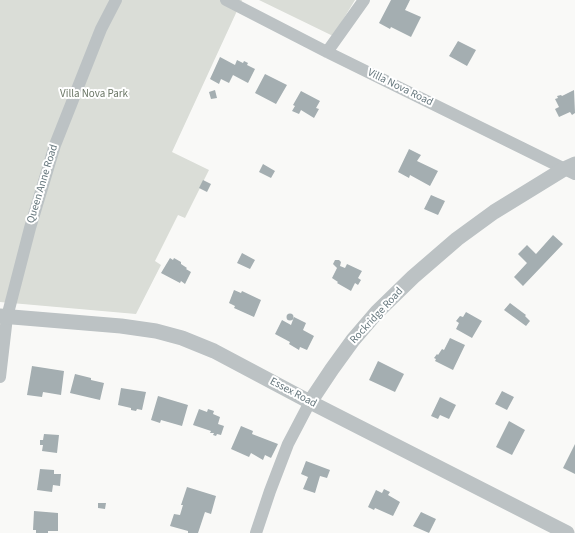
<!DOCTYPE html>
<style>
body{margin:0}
canvas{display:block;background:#f9f9f7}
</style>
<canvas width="575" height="533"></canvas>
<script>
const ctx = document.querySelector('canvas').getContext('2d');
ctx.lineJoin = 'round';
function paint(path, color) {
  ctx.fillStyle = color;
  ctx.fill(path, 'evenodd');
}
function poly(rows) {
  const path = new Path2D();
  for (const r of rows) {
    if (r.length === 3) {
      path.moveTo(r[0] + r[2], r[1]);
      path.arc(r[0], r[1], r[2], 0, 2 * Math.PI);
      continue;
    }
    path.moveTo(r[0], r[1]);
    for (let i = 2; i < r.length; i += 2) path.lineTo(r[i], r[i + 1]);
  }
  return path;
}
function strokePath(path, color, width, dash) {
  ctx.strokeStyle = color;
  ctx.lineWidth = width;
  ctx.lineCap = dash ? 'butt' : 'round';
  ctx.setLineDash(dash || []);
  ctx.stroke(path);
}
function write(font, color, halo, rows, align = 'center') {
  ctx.font = font + ' "Source Sans 3",sans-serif';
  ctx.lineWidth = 4;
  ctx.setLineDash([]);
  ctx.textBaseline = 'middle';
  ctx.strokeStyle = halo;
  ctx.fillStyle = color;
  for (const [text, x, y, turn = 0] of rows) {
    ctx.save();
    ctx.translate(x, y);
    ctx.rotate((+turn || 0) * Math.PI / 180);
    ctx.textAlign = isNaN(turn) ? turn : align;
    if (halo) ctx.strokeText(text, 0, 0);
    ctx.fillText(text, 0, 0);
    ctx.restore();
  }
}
paint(poly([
 [0,0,242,0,172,152,209,170,185,218,178,215,155,261,161,265,136,314,0,302],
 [259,0,355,0,333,36]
]), '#daddd7');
paint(poly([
 [391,0,410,0,405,10,421,17,411,37,391,27,390,29,379,23],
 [458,41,476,50,467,66,449,56],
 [220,57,235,65,237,60,243,63,244,61,248,63,247,65,255,69,248,83,233,75,229,83,221,79,219,84,210,79],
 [265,74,287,85,276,104,255,93],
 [215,90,217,98,211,99,209,92],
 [574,90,575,113,572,115,570,112,559,117,555,109,559,107,555,99,558,98,557,96,561,95,562,96],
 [301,91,320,101,316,108,319,109,314,118,301,110,299,114,292,111,295,106,293,105],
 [409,149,421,155,417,161,438,171,430,186,410,175,409,178,398,172],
 [263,164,275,171,271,178,259,172],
 [203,180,211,184,207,192,199,188],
 [431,195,445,201,438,215,424,209],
 [553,235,563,244,523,286,514,277,527,263,518,254,527,245,536,254],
 [242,253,255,260,250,269,237,263],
 [170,258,173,260,174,258,181,262,181,264,187,268,186,269,191,272,185,284,181,281,180,283,161,273],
 [335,260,339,260,341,262,340,266,345,268,347,264,362,271,358,278,361,280,358,285,355,283,351,291,337,283,338,282,332,278,337,268,333,264],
 [234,290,241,293,242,291,261,300,254,317,234,308,235,306,229,303],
 [510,303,526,315,525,316,530,321,526,326,504,310],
 [466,312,482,321,472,338,456,329,459,323,456,321,460,316,463,317],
 [290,317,3.5],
 [294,317,306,323,303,330,314,336,307,350,300,347,299,350,289,344,290,342,275,334,282,320,291,325],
 [450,338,465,345,453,370,435,361,436,359,434,358,437,354,438,355,442,349,444,350],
 [378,361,404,374,395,392,369,380],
 [32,366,64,371,61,395,43,392,42,397,27,395],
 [75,374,91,378,91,380,104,383,100,400,70,393],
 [121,388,146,392,142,410,137,409,136,411,131,410,131,408,118,405],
 [502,391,514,397,507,410,495,404],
 [158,396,188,405,182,426,161,420,160,423,151,420],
 [440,397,456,405,449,419,440,415,438,419,431,416],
 [199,409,207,412,208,409,214,411,213,414,220,417,218,424,224,426,221,435,217,434,216,436,213,435,214,433,210,433,211,431,193,425],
 [509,421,525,430,512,455,496,447],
 [241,426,253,431,252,434,278,444,271,458,265,455,263,460,251,453,249,457,231,449],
 [44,434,59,435,57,453,42,451,43,445,40,445,40,440,43,440],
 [575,444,575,474,563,468],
 [306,461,330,470,327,478,320,476,315,493,303,489,308,477,301,474],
 [40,469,54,470,54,474,61,474,60,486,53,485,52,492,37,490],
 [187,487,216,496,211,514,205,512,198,533,188,533,188,531,170,526,174,514,180,515,183,505,181,505],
 [384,489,390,492,388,495,400,502,393,516,375,508,374,510,368,507,376,490,382,493],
 [98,503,106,503,105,509,98,508],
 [34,511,58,513,58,531,48,531,48,533,36,533,36,530,33,530],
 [421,512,436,519,429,533,413,526]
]), '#a4aeb1');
strokePath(poly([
 [226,0,327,52,575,174],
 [327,52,364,0],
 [0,377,7,317,30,228,55,145,101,29,116,0],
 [256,533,270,491,288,444,310,402]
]), '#bcc2c4', 12);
strokePath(poly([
 [0,316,121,326,156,331,182,338,214,351,310,402,567,533],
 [310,402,332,369,353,340,377,312,413,277,457,239,494,212,564,169,575,164]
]), '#bcc2c4', 15);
write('11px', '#67787e', '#fff', [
 ["Villa Nova Road",400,88,26],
 ["Queen Anne Road",43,184,-73],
 ["Rockridge Road",377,316,-47],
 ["Essex Road",293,393,28]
]);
write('11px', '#6b7766', '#fff', [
 ["Villa Nova Park",94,95]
]);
</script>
